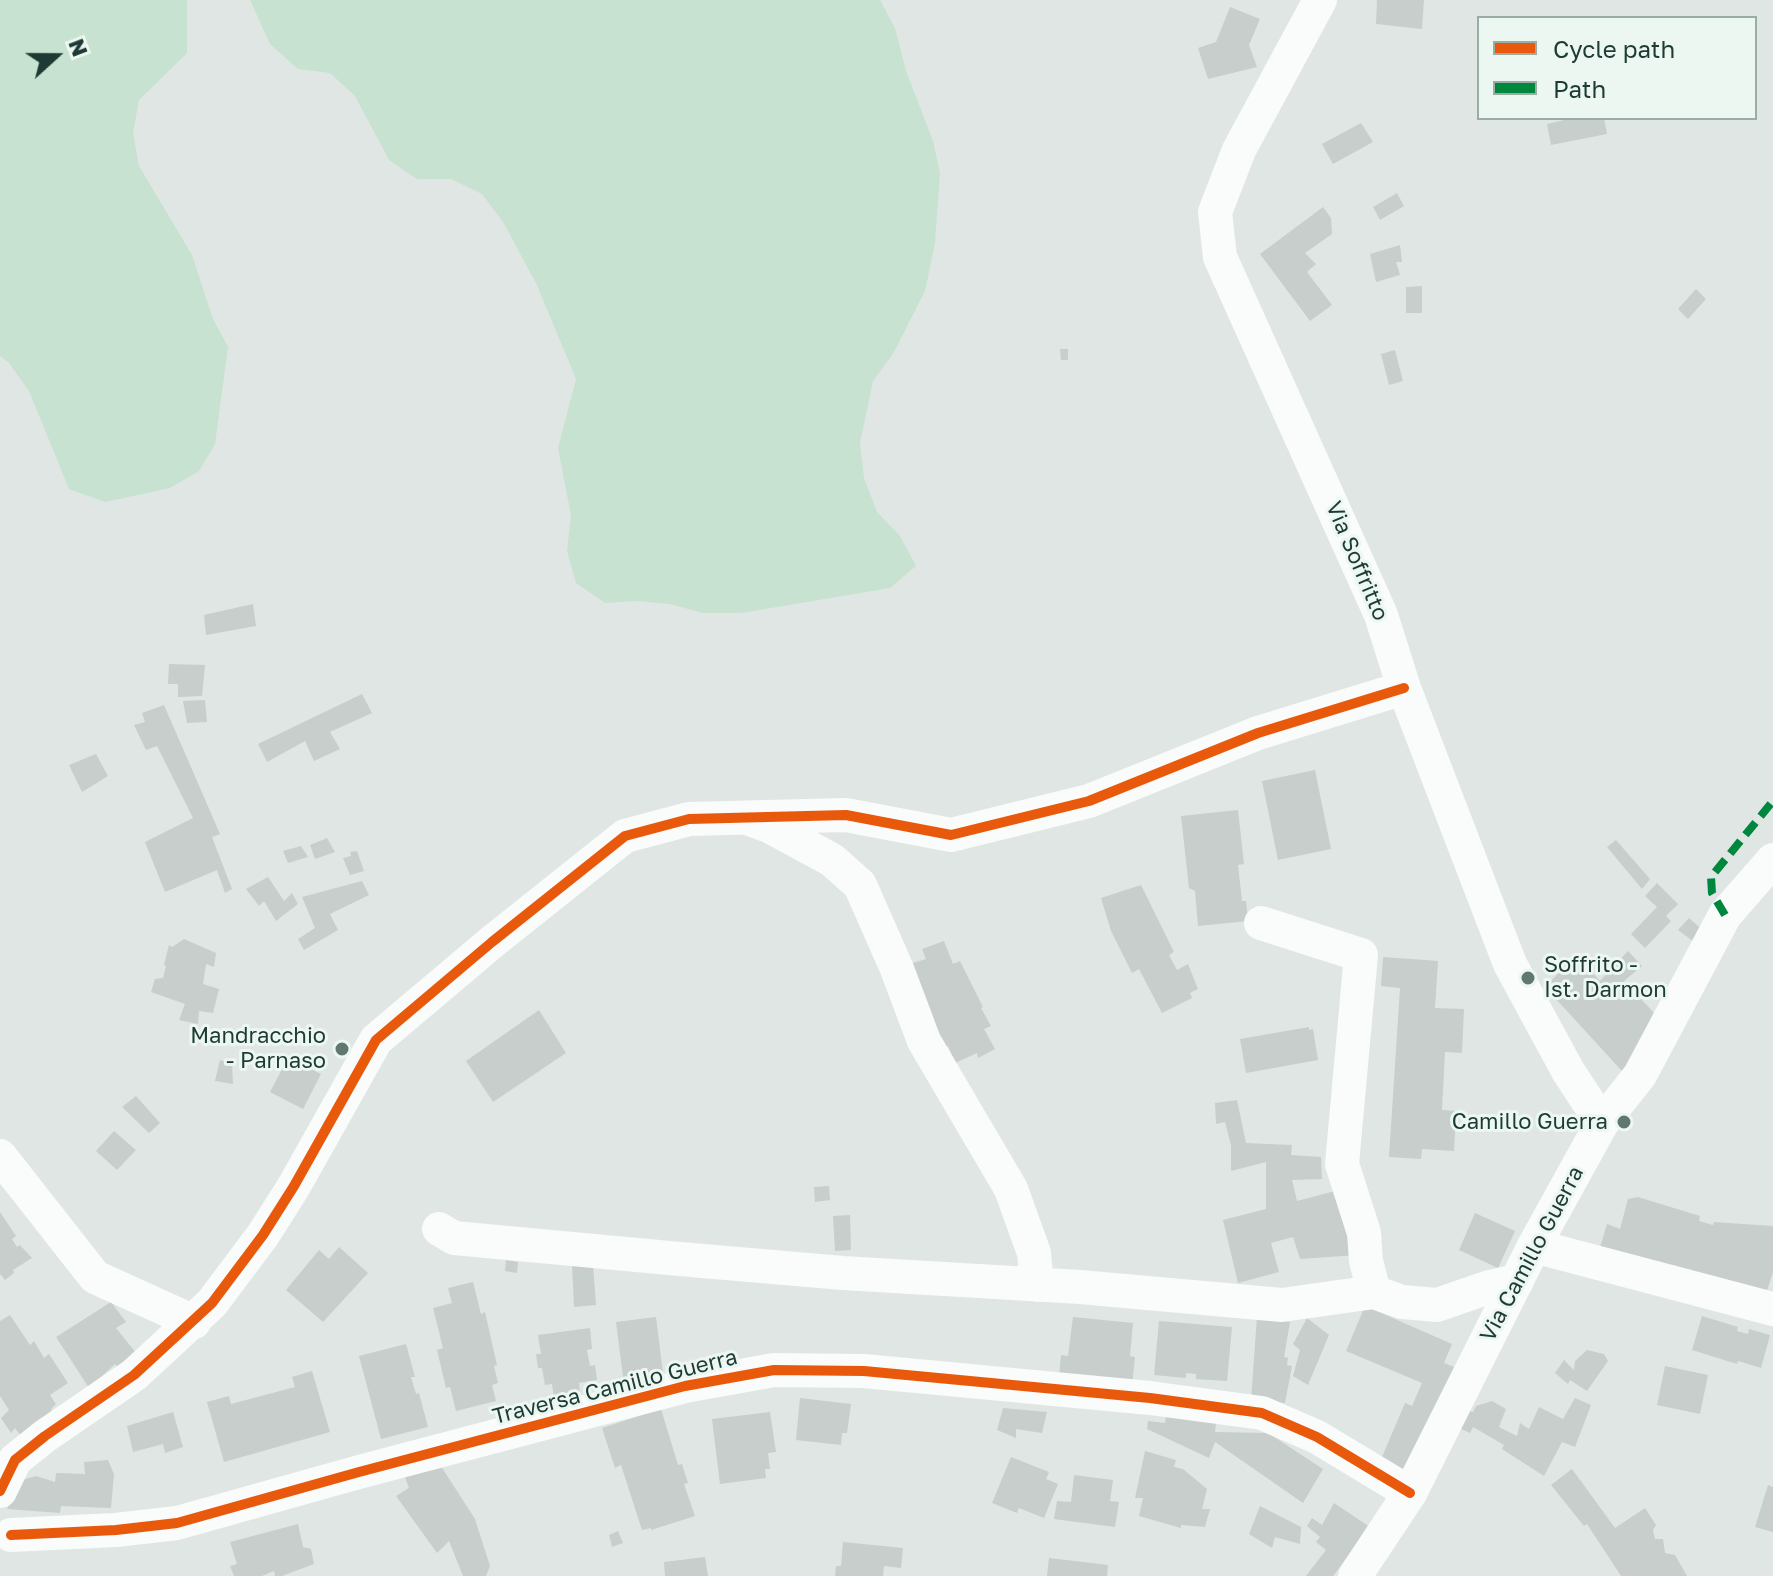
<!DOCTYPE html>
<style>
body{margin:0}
#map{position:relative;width:1773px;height:1576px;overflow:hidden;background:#e0e6e4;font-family:"Golos Text",sans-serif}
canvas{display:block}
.legend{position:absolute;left:1477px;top:16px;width:280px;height:104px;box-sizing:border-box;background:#edf7f2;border:2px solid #9aaca6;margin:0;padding:10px 14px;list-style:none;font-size:24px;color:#1d3b34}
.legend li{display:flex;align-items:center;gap:16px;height:40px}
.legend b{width:40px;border:2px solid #9aaca6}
.north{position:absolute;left:16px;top:16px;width:80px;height:80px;-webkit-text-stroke:6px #edf7f2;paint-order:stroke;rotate:69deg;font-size:22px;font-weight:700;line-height:32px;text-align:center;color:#1d3b34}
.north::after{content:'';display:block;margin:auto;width:28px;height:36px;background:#1d3b34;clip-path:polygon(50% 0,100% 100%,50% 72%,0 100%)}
</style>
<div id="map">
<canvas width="1773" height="1576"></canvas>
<ul class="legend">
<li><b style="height:10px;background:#e8590c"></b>Cycle path</li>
<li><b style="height:10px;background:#00873e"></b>Path</li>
</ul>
<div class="north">N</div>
</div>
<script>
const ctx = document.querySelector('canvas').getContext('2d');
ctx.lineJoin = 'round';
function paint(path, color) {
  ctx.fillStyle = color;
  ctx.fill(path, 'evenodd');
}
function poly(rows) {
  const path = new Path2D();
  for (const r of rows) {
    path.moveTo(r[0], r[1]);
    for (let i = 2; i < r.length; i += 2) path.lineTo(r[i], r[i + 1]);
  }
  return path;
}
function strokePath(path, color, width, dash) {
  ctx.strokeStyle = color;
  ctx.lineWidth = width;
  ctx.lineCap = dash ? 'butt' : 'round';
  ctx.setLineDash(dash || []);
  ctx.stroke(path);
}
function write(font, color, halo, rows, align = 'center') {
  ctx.font = font + ' "Golos Text",sans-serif';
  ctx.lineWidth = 6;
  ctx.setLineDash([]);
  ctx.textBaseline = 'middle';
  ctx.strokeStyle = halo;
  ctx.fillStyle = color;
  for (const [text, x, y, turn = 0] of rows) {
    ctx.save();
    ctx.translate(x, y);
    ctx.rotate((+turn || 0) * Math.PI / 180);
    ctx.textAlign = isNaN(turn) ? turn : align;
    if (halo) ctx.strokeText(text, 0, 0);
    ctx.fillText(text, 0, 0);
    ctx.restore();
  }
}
paint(poly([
 [0,0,187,0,187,53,139,100,133,133,139,166,192,255,213,319,228,347,215,444,199,471,170,488,105,502,69,489,29,391,9,363,0,356],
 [250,0,880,0,895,28,906,71,933,141,940,173,935,243,925,291,893,354,873,381,860,443,864,478,877,512,900,536,916,566,890,588,741,613,703,613,670,604,638,601,605,603,576,583,567,551,571,515,558,448,576,379,536,283,503,222,482,194,451,179,417,179,389,160,355,96,330,73,298,69,270,44]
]), '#c7e2d0');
paint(poly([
 [1377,0,1424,0,1422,29,1376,24],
 [1230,7,1260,19,1249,45,1257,67,1208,79,1198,48,1216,42],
 [1573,118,1604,118,1607,134,1551,145,1547,124],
 [1361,123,1373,142,1333,164,1322,144],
 [1397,193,1404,206,1380,220,1373,207],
 [1323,207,1331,218,1332,234,1305,253,1316,264,1307,272,1332,305,1310,321,1260,254],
 [1400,245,1402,262,1396,262,1400,275,1376,282,1370,254],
 [1422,286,1422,313,1406,313,1406,287],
 [1696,289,1706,299,1688,319,1678,309],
 [1060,349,1068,349,1068,360,1061,360],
 [1395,350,1403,381,1389,385,1381,354],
 [253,604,256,626,206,635,204,615],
 [169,664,205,665,202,696,178,697,178,684,168,684],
 [362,694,372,713,330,732,340,749,314,761,305,741,267,762,258,744],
 [205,700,207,722,187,723,183,701],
 [164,705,220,834,212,837,232,889,225,893,217,870,165,892,145,842,193,818,157,746,146,750,134,725,145,722,142,713],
 [96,754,108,776,82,792,69,765],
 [1315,770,1331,849,1278,860,1262,781],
 [1238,810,1244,864,1238,865,1242,901,1246,901,1248,921,1198,926,1195,891,1189,888,1181,816],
 [327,838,335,852,315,859,310,845],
 [1616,840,1650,879,1642,889,1607,847],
 [301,846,308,857,288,863,283,851],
 [357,851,364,871,350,875,343,858,351,856,350,852],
 [268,877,284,901,292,893,298,904,276,921,264,901,259,906,246,889],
 [362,881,369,895,330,914,338,930,304,950,298,939,315,928,302,897],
 [1657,883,1678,904,1666,916,1671,921,1645,948,1631,934,1657,907,1645,896],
 [1141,885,1174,952,1169,955,1177,970,1188,964,1198,989,1190,993,1192,998,1162,1013,1139,969,1132,973,1111,931,1101,898],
 [1689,918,1707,934,1697,944,1678,930],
 [184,939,216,953,214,967,206,964,203,984,219,989,213,1013,199,1011,198,1024,179,1020,185,1004,151,992,155,979,163,978,166,966,164,965,169,945,172,947],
 [944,941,953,964,960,961,983,1007,981,1008,991,1026,984,1029,995,1049,978,1058,977,1053,955,1063,948,1046,941,1051,906,965,926,959,922,949],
 [1628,951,1642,966,1624,981,1658,1017,1629,1070,1621,1070,1545,987,1576,955,1600,981],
 [1383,957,1438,961,1435,1008,1464,1009,1462,1053,1445,1052,1442,1110,1456,1111,1454,1151,1422,1149,1421,1159,1389,1157,1400,988,1381,986],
 [539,1010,566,1053,493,1102,466,1061],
 [1309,1027,1309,1030,1313,1029,1318,1060,1246,1073,1240,1039],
 [288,1058,321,1074,303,1109,270,1092],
 [220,1060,232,1064,233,1084,215,1081],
 [136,1096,160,1123,149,1133,122,1107],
 [1237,1100,1246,1143,1292,1145,1291,1155,1321,1157,1322,1179,1292,1180,1297,1201,1335,1191,1358,1255,1300,1259,1293,1237,1271,1243,1279,1272,1238,1283,1223,1220,1266,1209,1266,1162,1231,1171,1231,1145,1225,1122,1216,1124,1215,1103],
 [114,1131,136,1150,117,1170,96,1151],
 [829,1186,830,1200,815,1202,814,1187],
 [1638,1197,1700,1216,1699,1221,1713,1225,1714,1222,1773,1226,1773,1272,1764,1300,1598,1254,1607,1224,1620,1229,1628,1199],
 [0,1212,16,1236,12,1239,17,1247,20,1245,32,1258,13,1270,14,1273,5,1280,0,1274],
 [1475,1213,1515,1231,1498,1268,1459,1250],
 [850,1215,851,1250,835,1251,833,1216],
 [339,1247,368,1273,323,1322,286,1290,319,1250,329,1259],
 [506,1260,518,1262,517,1273,505,1271],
 [572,1264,593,1265,596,1305,574,1307],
 [473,1282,481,1314,485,1312,497,1365,494,1366,498,1383,492,1385,496,1401,456,1411,450,1387,446,1388,437,1350,443,1348,433,1308,452,1303,448,1288],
 [111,1302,126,1322,116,1328,137,1354,118,1368,115,1364,89,1388,56,1337],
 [1365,1306,1452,1344,1444,1363,1457,1368,1410,1477,1379,1464,1405,1403,1412,1406,1422,1383,1346,1351],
 [10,1315,30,1345,34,1341,44,1358,49,1354,68,1383,50,1395,56,1404,51,1409,57,1422,27,1444,15,1428,11,1433,1,1418,9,1410,0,1396,0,1321],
 [1257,1316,1290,1322,1284,1357,1288,1358,1287,1365,1292,1366,1285,1403,1251,1401],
 [1702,1316,1738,1327,1737,1331,1748,1334,1749,1329,1770,1335,1761,1368,1738,1361,1737,1364,1692,1350],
 [656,1317,663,1373,623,1377,616,1322],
 [1073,1317,1133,1323,1130,1356,1135,1357,1132,1386,1059,1378,1061,1355,1068,1356],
 [1307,1318,1329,1335,1308,1385,1293,1376,1300,1350,1293,1344],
 [1159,1321,1232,1327,1227,1381,1196,1379,1196,1374,1186,1373,1186,1378,1154,1375],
 [590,1328,592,1349,587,1350,590,1366,595,1365,597,1380,579,1383,580,1394,554,1398,552,1384,545,1385,542,1368,538,1368,536,1354,541,1354,538,1335],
 [406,1344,415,1377,411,1377,416,1394,419,1393,428,1427,381,1439,359,1356],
 [1587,1350,1604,1354,1608,1361,1587,1391,1570,1380,1568,1384,1555,1373,1564,1360,1574,1370,1575,1361],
 [1665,1366,1708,1375,1700,1414,1657,1405],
 [312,1371,330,1432,224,1462,207,1402,229,1396,231,1404,295,1387,292,1377],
 [800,1398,851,1404,847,1433,842,1433,841,1445,796,1440],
 [1575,1398,1591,1405,1575,1447,1562,1442,1544,1476,1502,1449,1504,1445,1473,1427,1470,1433,1455,1426,1462,1409,1473,1412,1476,1406,1492,1401,1506,1409,1499,1427,1517,1436,1520,1423,1529,1429,1539,1407,1563,1419],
 [1003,1408,1047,1412,1042,1433,1016,1429,1016,1438,997,1430],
 [661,1409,678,1465,682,1464,688,1483,684,1484,695,1516,651,1530,651,1528,642,1530,621,1465,615,1468,602,1428],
 [173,1412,183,1447,165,1453,163,1444,133,1452,127,1426],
 [770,1412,776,1452,768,1453,770,1469,765,1469,766,1478,720,1484,712,1419],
 [1166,1416,1216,1423,1215,1432,1268,1433,1323,1469,1303,1503,1215,1442,1209,1458,1147,1429,1148,1421,1165,1423],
 [1145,1451,1176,1460,1174,1467,1183,1469,1207,1489,1202,1509,1210,1509,1205,1527,1181,1525,1181,1528,1139,1516,1143,1498,1135,1498],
 [1011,1457,1049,1472,1046,1479,1058,1484,1044,1518,1019,1508,1017,1513,992,1503],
 [108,1460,114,1474,111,1508,61,1506,60,1513,7,1509,22,1480,36,1476,55,1482,56,1473,85,1474,84,1462],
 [437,1460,475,1519,490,1566,486,1576,463,1576,449,1541,437,1553,396,1496,409,1488,402,1469],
 [1572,1469,1615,1528,1645,1508,1656,1525,1653,1530,1655,1539,1663,1539,1665,1553,1675,1555,1687,1576,1621,1576,1587,1524,1584,1526,1551,1485],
 [1074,1475,1113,1480,1110,1501,1119,1502,1115,1527,1054,1519,1057,1501,1071,1502],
 [1768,1485,1773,1487,1773,1532,1755,1527],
 [1334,1503,1370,1527,1333,1576,1306,1576,1326,1550,1316,1542,1320,1537,1307,1526,1312,1518,1322,1525],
 [1260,1506,1301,1527,1300,1544,1275,1537,1272,1548,1249,1534],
 [298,1524,303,1547,311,1549,314,1564,282,1576,275,1576,274,1571,262,1576,234,1576,230,1566,237,1564,230,1542],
 [618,1531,623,1543,612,1547,609,1535],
 [843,1542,903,1548,901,1568,884,1566,883,1576,835,1576,836,1566,841,1566],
 [705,1557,708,1576,665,1576,664,1562],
 [1049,1558,1108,1565,1107,1576,1047,1576]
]), '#c7cecb');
strokePath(poly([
 [1320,0,1239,150,1215,212,1220,257,1381,615,1404,688,1510,964,1568,1071,1602,1123],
 [752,820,769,826,832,860,860,885,897,969,924,1041,1011,1189,1034,1253,1037,1285],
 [1261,923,1361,955,1342,1164,1364,1233,1366,1261,1374,1292],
 [0,1156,95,1277,194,1322],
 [439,1229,454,1238,680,1259,843,1273,1080,1287,1282,1305,1374,1292,1402,1302,1437,1305,1489,1287,1517,1281],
 [1534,1246,1773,1309],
 [0,1491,15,1460,45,1436,134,1375,212,1303,263,1235,294,1186,376,1040,492,942,625,836,689,819,846,815,951,835,1089,801,1258,733,1404,688],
 [11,1535,116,1530,177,1523,359,1472,685,1386,774,1370,864,1371,1150,1398,1262,1413,1317,1437,1410,1493],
 [1355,1576,1410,1493,1534,1246,1602,1123,1640,1075,1725,915,1773,860]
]), '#fafbfb', 34);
strokePath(poly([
 [1725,915,1712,893,1711,877,1773,801]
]), '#00873e', 8, [16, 8]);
strokePath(poly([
 [0,1491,15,1460,45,1436,134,1375,212,1303,263,1235,294,1186,376,1040,492,942,625,836,689,819,846,815,951,835,1089,801,1258,733,1404,688],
 [11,1535,116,1530,177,1523,359,1472,685,1386,774,1370,864,1371,1150,1398,1262,1413,1317,1437,1410,1493]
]), '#e8590c', 10);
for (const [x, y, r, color] of [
 [1528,978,8,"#617772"],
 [342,1049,8,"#617772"],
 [1624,1122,8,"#617772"]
]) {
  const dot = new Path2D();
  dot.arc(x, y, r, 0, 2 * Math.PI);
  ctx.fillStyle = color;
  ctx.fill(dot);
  strokePath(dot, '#edf7f2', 3);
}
write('22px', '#1d3b34', '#edf7f2', [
 ["Via Soffritto",1357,561,67],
 ["Via Camillo Guerra",1532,1254,-62],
 ["Traversa Camillo Guerra",615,1387,-14]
]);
write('22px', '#1d3b34', '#edf7f2', [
 ["Soffrito -",1544,965,"left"],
 ["Ist. Darmon",1544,990,"left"],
 ["Mandracchio",326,1036],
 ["- Parnaso",326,1061],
 ["Camillo Guerra",1608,1122]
], 'right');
</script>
